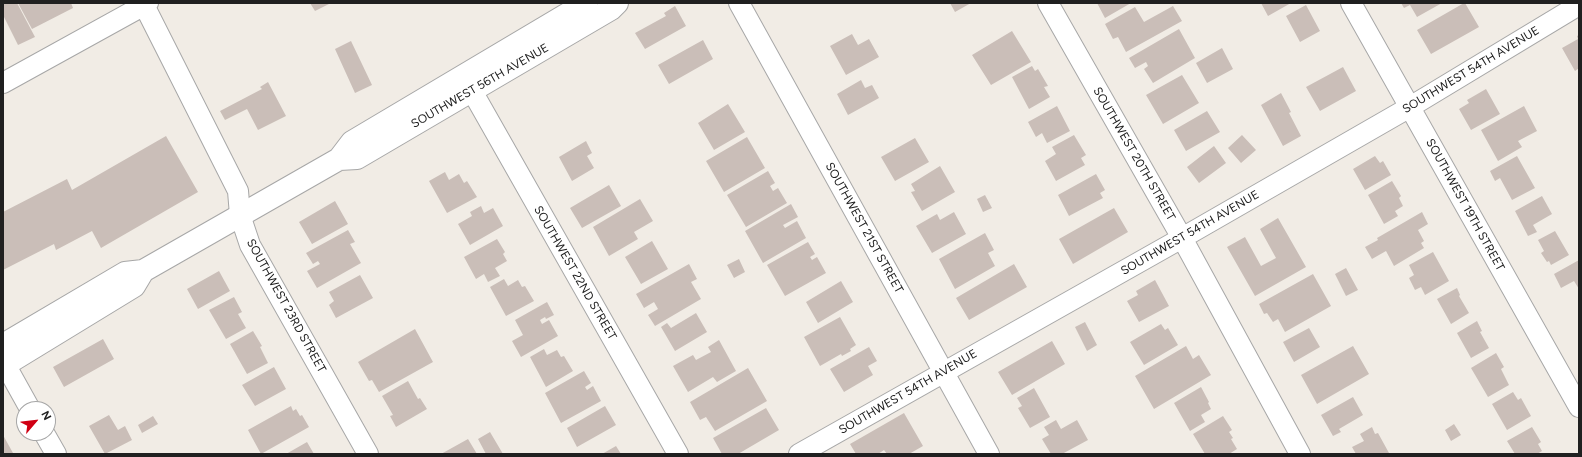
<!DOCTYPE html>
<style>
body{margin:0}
#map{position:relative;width:1582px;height:457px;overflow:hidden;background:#f1ece5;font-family:Figtree,sans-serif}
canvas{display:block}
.frame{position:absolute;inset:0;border:4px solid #202020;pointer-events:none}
.north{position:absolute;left:16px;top:401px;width:40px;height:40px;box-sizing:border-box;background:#fff;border:1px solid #a6a6a6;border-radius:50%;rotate:62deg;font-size:11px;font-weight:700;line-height:16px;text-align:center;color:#202020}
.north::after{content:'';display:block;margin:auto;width:14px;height:18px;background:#d00013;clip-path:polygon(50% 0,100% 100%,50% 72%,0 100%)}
</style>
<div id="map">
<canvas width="1582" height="457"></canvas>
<div class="frame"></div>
<div class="north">N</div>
</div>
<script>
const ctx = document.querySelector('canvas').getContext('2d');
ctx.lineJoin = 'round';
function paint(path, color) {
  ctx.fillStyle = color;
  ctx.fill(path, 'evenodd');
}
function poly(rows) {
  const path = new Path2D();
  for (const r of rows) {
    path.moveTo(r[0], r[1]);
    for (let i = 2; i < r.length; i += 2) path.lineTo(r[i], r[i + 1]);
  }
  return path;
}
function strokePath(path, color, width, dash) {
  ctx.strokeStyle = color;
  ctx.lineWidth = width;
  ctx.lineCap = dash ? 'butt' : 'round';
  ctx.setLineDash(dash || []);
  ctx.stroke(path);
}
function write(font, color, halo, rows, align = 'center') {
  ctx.font = font + ' Figtree,sans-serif';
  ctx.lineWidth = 4;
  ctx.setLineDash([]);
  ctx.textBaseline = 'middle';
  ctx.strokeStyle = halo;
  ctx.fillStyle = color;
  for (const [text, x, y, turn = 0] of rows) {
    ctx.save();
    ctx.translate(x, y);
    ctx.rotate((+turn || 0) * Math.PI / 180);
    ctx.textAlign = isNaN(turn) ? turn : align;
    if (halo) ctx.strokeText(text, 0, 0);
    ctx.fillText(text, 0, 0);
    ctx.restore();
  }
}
paint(poly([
 [3,3,17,3,35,37,18,45,3,15],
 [18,3,71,3,73,8,32,29],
 [310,3,331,3,315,11],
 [950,3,971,3,955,12],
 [1097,3,1131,3,1105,18],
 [1261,3,1291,3,1268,16],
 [1401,3,1442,3,1417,17,1410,5,1404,8],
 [1464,3,1465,3,1479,27,1431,54,1417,30],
 [1306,5,1320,31,1300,42,1286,16],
 [675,6,686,26,645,49,635,33,666,16,664,13],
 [1173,6,1182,21,1126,52,1118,37,1113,39,1105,24,1135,7,1144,22],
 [1179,29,1195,58,1153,83,1144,69,1148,66,1146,62,1135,68,1129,58],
 [1012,31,1031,62,991,85,972,55],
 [852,34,858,45,869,39,879,57,846,75,830,46],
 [1579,35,1579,68,1575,71,1562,48,1578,39,1577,36],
 [703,40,713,59,669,84,658,65],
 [351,41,372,85,355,93,335,49],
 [1222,48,1233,69,1207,83,1196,63],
 [1032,66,1035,71,1038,69,1048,86,1044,87,1050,97,1029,109,1012,77],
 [1343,67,1356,91,1320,111,1306,87],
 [1182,75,1199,103,1163,124,1146,95],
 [861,80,865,88,872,85,879,98,848,115,837,94],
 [268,82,286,116,258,130,247,109,225,120,220,111,262,89,260,87],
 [1486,89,1500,114,1471,130,1459,109,1469,103,1467,100],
 [1281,93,1291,112,1289,113,1301,136,1283,146,1261,105],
 [728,104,745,132,714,150,698,123],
 [1057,106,1070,131,1047,143,1042,133,1036,137,1028,122],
 [1524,106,1537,131,1518,141,1522,147,1498,161,1481,130],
 [1207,111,1220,132,1186,151,1174,130],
 [1074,135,1086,155,1081,158,1085,165,1056,181,1045,161,1056,154,1052,147],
 [1242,135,1256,150,1241,163,1228,148],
 [166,136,198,192,101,248,92,231,56,250,54,244,3,270,3,212,67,179,72,190],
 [747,137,765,168,724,192,706,161],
 [915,138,929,162,895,181,881,157],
 [586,141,592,153,587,156,594,168,572,181,559,157],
 [1214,146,1226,163,1199,183,1187,167],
 [1375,156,1380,163,1383,161,1391,175,1365,190,1353,169],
 [1517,156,1535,188,1512,200,1500,178,1495,181,1490,171],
 [940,166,955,192,922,211,911,192,915,191,911,184],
 [768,171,775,183,770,186,773,191,778,188,787,203,746,227,727,195],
 [445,172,449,180,459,174,464,183,467,181,477,197,447,213,429,181],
 [1096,174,1105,190,1100,193,1103,198,1069,216,1058,195],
 [1392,181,1401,196,1399,198,1403,206,1395,211,1398,216,1384,224,1368,195],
 [609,185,621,206,582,228,570,208],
 [985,195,992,208,983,212,977,199],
 [1542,196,1552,214,1533,225,1537,232,1528,236,1515,211],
 [640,199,653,221,634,232,638,239,609,256,593,227],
 [335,201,348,224,312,244,299,222],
 [791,204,798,217,783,225,785,228,797,221,806,238,763,263,745,231],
 [481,206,484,213,493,208,503,226,470,245,458,224,472,216,470,212],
 [1114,208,1128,232,1073,264,1059,239],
 [954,212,966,234,932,253,916,226,937,214,940,220],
 [1422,212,1428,224,1418,230,1424,241,1421,243,1424,248,1394,266,1386,251,1372,259,1365,247,1378,240,1377,238],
 [1278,218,1306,267,1255,296,1227,247,1245,237,1261,266,1276,258,1260,229],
 [348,230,355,242,350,244,361,263,317,288,307,271,320,264,318,261,313,264,306,253],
 [1555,231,1569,255,1551,265,1549,261,1547,262,1541,253,1544,251,1538,240],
 [985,233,994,250,988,253,995,266,955,289,939,259],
 [497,239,505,252,503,254,507,261,495,268,500,276,488,282,484,274,476,279,464,257],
 [652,241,668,269,641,284,625,257],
 [808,242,815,254,810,257,812,260,817,257,826,273,785,296,767,265],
 [1433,252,1449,281,1425,295,1421,287,1415,290,1409,278,1414,275,1409,265],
 [739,259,745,272,734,278,727,265],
 [1579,260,1579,289,1574,281,1561,288,1554,274],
 [689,264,697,279,691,282,701,299,655,326,648,315,658,309,654,302,644,308,636,294],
 [1014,264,1027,287,969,320,956,298],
 [1346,268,1358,290,1346,296,1335,274],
 [219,271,230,291,198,309,187,289],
 [1313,274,1331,306,1285,332,1278,319,1273,322,1267,313,1264,314,1259,304],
 [360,275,373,298,336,318,329,305,334,301,329,292],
 [504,279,508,286,518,280,522,287,525,286,534,301,506,316,490,287],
 [1155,280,1169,306,1139,322,1127,301,1138,295,1136,291],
 [841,281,853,302,818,323,806,302],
 [1457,288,1460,295,1459,296,1469,313,1451,324,1437,299],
 [234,297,242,312,238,314,246,328,226,339,209,310],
 [547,302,554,315,546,319,545,317,540,320,542,324,549,320,558,336,521,357,512,341,523,335,515,320],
 [696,313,707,332,675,351,661,327,667,323,671,328],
 [840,317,856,345,850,349,851,351,842,356,841,354,820,366,804,337],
 [1477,321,1482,331,1480,332,1489,348,1471,358,1457,333],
 [1085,322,1097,345,1087,351,1075,327],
 [1161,324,1165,330,1168,328,1178,345,1144,365,1130,342],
 [1309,328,1320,347,1294,362,1283,342],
 [415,329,433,362,379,392,372,380,369,381,358,362],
 [253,331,262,346,260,347,268,363,247,374,230,344],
 [103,339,114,359,64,387,53,367],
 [719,340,736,371,717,382,713,377,688,392,673,366,693,355,696,360,711,352,708,347],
 [1052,341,1065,364,1012,395,998,372],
 [1186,346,1193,359,1199,355,1211,375,1154,409,1135,376],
 [1353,346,1369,374,1317,404,1301,375],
 [869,347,877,361,868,366,873,375,844,392,830,369],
 [544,349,547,355,557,350,561,357,564,356,573,371,546,387,530,357],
 [1496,353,1504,367,1501,369,1509,385,1488,397,1471,368],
 [274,367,286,389,255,406,242,385],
 [748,368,767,401,715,431,706,417,700,420,690,402],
 [584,371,591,383,585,387,587,390,593,386,601,401,561,423,545,393],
 [408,381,418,399,420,398,427,409,396,427,390,416,393,415,382,396],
 [1201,387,1209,402,1208,403,1211,409,1201,415,1205,422,1190,431,1174,403],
 [1034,388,1050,417,1030,428,1018,408,1022,406,1017,398],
 [1513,392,1518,400,1521,398,1531,416,1507,430,1492,404],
 [1353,397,1363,415,1339,429,1341,432,1333,436,1321,415],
 [291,406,293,411,296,409,300,416,302,415,309,427,261,454,248,430],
 [605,406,616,425,577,447,567,428],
 [766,408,779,430,738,454,722,454,713,438],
 [904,413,923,446,909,454,887,454,884,450,878,454,856,454,850,444],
 [109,415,118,430,125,426,132,440,105,454,89,426],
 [153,416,158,424,142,433,138,425],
 [1223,416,1232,430,1229,432,1233,438,1231,439,1237,449,1229,454,1205,454,1193,434],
 [1056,420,1061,429,1077,420,1088,440,1062,454,1051,454,1042,439,1049,435,1044,427],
 [1454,424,1461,435,1451,441,1445,430],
 [1372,427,1375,434,1378,433,1389,453,1356,454,1352,447,1364,441,1360,434],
 [1532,427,1541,442,1538,444,1542,451,1537,454,1515,454,1507,441],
 [490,432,503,454,486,454,478,439],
 [3,435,13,453,12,454,3,454],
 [468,439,477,454,441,454],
 [307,442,314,454,286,454],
 [616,446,621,454,602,454]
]), '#cabeb8');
const minor = poly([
 [143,3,238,191,240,215,250,245,368,454],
 [739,3,989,454],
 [1048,3,1182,238,1300,454],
 [1351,3,1579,407],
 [3,83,148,3],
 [472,91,678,454],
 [5,364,30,409],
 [44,433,56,454],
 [799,454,1182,238,1410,107,1579,5]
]);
const tertiary = poly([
 [339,159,357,158,611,9,617,3],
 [3,345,125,273,143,271,339,159,352,142,586,3],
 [3,366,134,286,143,271]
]);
strokePath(minor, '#a7a7a7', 22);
strokePath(tertiary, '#a7a7a7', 24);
strokePath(minor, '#fff', 20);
strokePath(tertiary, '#fff', 22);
write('12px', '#202020', '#fff', [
 ["SOUTHWEST 54TH AVENUE",1471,70,-31],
 ["SOUTHWEST 56TH AVENUE",480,86,-30],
 ["SOUTHWEST 20TH STREET",1134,154,60],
 ["SOUTHWEST 19TH STREET",1465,205,61],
 ["SOUTHWEST 21ST STREET",864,228,61],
 ["SOUTHWEST 54TH AVENUE",1190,233,-30],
 ["SOUTHWEST 22ND STREET",575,273,60],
 ["SOUTHWEST 23RD STREET",286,306,61],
 ["SOUTHWEST 54TH AVENUE",908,392,-30]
]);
</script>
